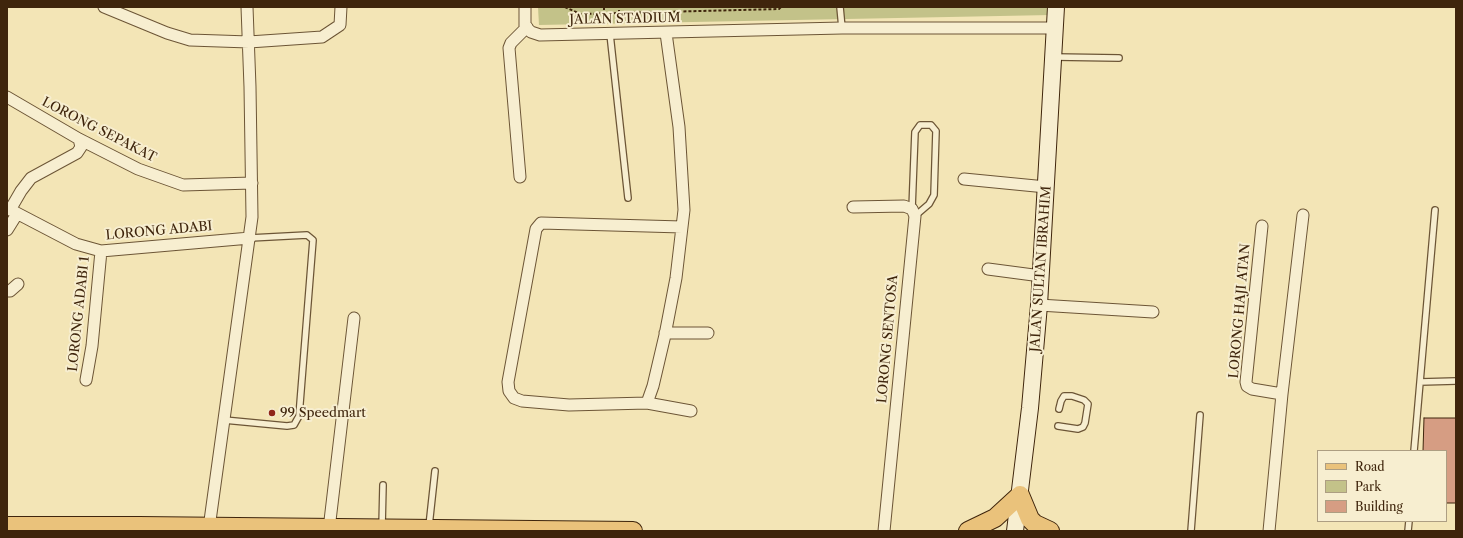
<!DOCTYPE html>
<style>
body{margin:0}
#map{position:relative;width:1463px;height:538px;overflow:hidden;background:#f3e5b6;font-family:"Libre Caslon Text",serif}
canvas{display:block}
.frame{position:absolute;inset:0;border:8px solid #3f250c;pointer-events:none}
.legend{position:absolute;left:1317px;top:450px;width:130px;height:72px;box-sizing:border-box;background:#f7eed0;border:1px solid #ad9e82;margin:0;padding:5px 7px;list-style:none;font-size:12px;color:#3f250c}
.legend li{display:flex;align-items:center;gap:8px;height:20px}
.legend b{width:20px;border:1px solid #ad9e82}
</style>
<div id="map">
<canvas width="1463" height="538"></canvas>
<div class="frame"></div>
<ul class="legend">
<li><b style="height:5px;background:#eac27b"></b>Road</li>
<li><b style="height:11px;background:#c3c289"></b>Park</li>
<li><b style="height:11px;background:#d69d83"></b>Building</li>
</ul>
</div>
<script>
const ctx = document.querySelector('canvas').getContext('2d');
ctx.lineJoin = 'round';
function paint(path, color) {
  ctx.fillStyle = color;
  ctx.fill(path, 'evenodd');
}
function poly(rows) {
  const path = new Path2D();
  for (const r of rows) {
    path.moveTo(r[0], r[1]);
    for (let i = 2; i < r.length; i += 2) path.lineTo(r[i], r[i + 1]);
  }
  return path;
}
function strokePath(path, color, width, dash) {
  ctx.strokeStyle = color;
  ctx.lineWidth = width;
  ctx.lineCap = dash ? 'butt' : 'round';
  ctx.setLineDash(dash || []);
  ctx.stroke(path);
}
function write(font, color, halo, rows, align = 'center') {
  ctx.font = font + ' "Libre Caslon Text",serif';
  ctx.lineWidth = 4;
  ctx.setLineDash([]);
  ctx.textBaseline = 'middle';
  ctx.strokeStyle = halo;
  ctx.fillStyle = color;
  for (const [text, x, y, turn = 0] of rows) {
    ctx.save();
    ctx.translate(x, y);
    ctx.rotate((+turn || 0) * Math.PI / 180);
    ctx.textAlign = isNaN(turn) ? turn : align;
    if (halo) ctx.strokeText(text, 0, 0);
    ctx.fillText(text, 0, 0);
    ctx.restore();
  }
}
paint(poly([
 [538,7,1051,7,1051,15,539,25]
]), '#c3c289');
const building = poly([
 [1424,418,1456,418,1456,503,1446,503,1446,451,1423,451,1424,418]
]);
paint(building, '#d69d83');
strokePath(building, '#3f250c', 1);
const lane = poly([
 [840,7,842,28],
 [610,34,628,198],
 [1055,57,1119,58],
 [912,209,915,132,920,125,931,125,936,131,934,195,929,204,915,216],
 [1420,382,1456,381],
 [224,420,287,426,294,425,299,416,313,240,307,235,250,238],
 [1058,426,1078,429,1083,427,1085,423,1088,404,1084,400,1072,396,1064,396,1061,401,1059,409],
 [1414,451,1435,210],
 [429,526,435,471],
 [382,527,383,485],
 [1191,531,1200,415],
 [1408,531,1409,521]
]);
const street = poly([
 [104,7,167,33,190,40,249,42,322,37,340,25,341,7],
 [525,7,525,26,531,32,540,35,842,28,1056,28],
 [7,97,79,139,138,169,183,185,252,183],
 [520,177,509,48,511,43,527,27],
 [964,179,1046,187],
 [853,207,904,206,912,209,915,216,884,531],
 [7,208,76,244,101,251,250,238],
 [10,210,21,191,31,178,77,153,81,147,79,139],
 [1262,226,1246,382,1247,386,1252,389,1282,394],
 [682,227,541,223,536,229,508,382,509,391,514,398,522,401,569,405,647,403,691,411],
 [7,230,17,214],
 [988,269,1041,276],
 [7,291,10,291,18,284],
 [1039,305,1153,312],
 [665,333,708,333],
 [86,380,92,346,101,251],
 [647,403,653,386,665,335,676,278,684,210,679,127,666,33],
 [209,528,252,217,250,87,247,7],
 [329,529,354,318],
 [1269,531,1282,394,1303,215]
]);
const secondary = poly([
 [1015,531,1030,408,1039,305,1056,7]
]);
const primary = poly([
 [7,526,139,526,633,531],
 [968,531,995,518,1020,495,1030,519,1035,524,1050,531]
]);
strokePath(lane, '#6c5536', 8);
strokePath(street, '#6c5536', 13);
strokePath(secondary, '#3f250c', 18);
strokePath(primary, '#3f250c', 20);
strokePath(poly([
 [565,7,580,14,779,9,781,7],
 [604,7,604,13],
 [619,13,619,7]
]), '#3f250c', 2, [3, 2]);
strokePath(lane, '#f7eed0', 5.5);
strokePath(street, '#f7eed0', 11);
strokePath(secondary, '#f7eed0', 16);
strokePath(primary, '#eac27b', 18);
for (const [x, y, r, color] of [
 [272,413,4,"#8f2418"]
]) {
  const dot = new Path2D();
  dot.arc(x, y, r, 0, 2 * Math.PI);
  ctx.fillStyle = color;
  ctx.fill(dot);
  strokePath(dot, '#f7eed0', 1.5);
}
write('13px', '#3f250c', '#f7eed0', [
 ["JALAN STADIUM",625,19,-1],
 ["LORONG SEPAKAT",99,130,27],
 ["LORONG ADABI",159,231,-5],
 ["JALAN SULTAN IBRAHIM",1041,269,-86],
 ["LORONG HAJI ATAN",1240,311,-85],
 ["LORONG ADABI 1",79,314,-84],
 ["LORONG SENTOSA",888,339,-85]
]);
write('13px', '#3f250c', '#f7eed0', [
 ["99 Speedmart",280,413]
], 'left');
</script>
